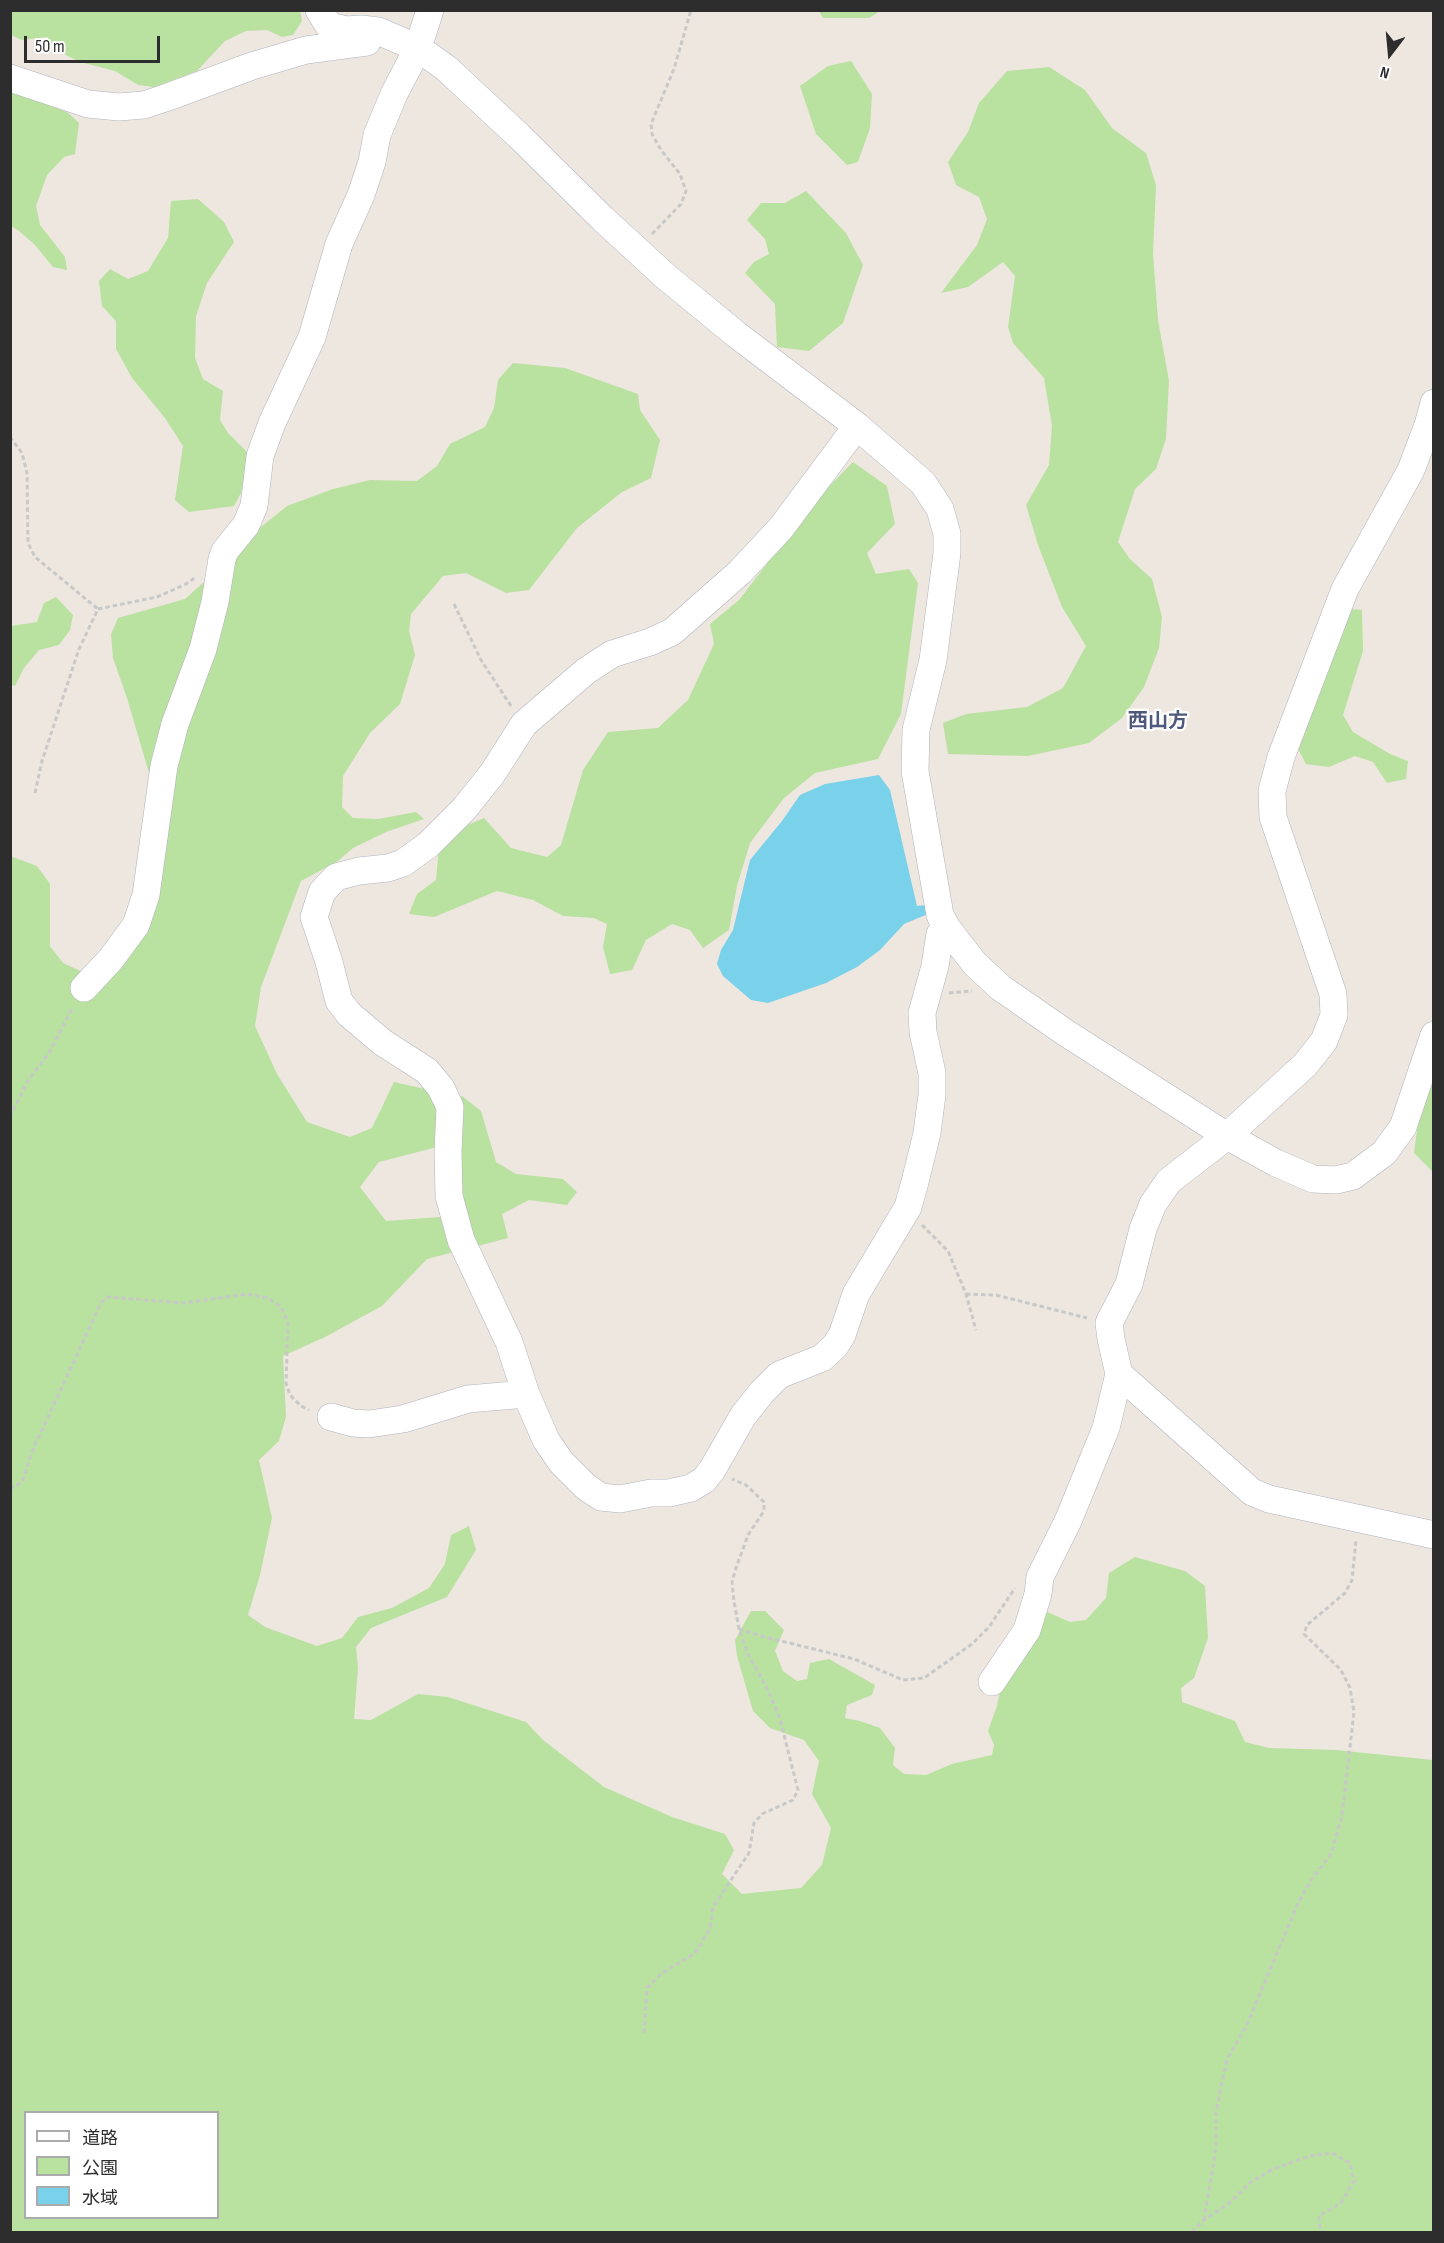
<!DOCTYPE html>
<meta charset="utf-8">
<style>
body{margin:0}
#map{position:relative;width:1444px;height:2243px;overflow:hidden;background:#ede7e0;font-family:"Sofia Sans Condensed","Noto Sans JP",sans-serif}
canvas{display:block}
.frame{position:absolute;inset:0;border:12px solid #2d2d2d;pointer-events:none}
.legend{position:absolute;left:24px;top:2111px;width:195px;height:108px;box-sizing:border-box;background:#fff;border:2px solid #ababab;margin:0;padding:8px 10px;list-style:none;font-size:18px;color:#2d2d2d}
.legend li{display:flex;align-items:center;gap:12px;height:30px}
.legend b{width:30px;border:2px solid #ababab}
.north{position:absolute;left:1360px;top:24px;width:60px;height:60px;-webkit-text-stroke:4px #fff;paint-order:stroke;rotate:196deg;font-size:16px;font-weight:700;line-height:24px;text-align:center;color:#2d2d2d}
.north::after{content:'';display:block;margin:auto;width:21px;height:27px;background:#2d2d2d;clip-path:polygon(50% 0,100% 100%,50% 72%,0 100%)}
.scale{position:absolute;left:24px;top:36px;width:136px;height:27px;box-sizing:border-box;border:3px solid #2d2d2d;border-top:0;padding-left:8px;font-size:18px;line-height:21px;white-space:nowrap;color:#2d2d2d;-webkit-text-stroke:4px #fff;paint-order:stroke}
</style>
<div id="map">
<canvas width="1444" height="2243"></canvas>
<div class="frame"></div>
<ul class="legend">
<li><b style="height:8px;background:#fff"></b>道路</li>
<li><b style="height:16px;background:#b9e19f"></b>公園</li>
<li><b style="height:16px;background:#79d2e9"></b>水域</li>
</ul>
<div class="north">N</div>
<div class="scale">50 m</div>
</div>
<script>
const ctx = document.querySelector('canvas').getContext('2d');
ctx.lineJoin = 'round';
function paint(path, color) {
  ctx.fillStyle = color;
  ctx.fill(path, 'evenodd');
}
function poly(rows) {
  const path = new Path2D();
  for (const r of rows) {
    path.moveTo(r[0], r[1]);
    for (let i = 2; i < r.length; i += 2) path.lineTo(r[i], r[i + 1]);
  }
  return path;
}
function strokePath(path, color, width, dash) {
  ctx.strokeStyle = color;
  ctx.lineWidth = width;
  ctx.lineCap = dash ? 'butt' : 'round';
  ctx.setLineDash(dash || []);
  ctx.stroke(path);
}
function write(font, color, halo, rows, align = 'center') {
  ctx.font = font + ' "Sofia Sans Condensed","Noto Sans JP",sans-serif';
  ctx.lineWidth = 4.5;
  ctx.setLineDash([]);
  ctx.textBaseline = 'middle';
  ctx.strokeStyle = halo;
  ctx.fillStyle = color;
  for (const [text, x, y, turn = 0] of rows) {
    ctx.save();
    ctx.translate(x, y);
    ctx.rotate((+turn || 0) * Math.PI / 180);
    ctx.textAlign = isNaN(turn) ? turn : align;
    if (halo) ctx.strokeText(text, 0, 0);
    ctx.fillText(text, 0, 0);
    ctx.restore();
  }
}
paint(poly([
 [300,10,302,21,293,35,282,37,267,30,246,31,225,41,197,71,154,87,138,85,115,71,80,62,56,50,47,37,22,40,11,35,10,11],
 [819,11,880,11,869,18,823,18],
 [851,61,872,94,870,128,858,162,847,165,816,134,800,86,828,66],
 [1049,67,1085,90,1112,128,1146,153,1156,185,1153,254,1158,320,1169,381,1166,439,1156,469,1135,489,1118,542,1130,559,1152,579,1162,617,1159,648,1144,687,1122,718,1089,743,1028,756,948,754,943,723,966,714,1027,707,1063,688,1086,646,1062,607,1038,545,1026,505,1049,465,1052,426,1044,378,1013,343,1008,327,1015,276,1003,262,968,287,941,293,977,245,987,219,979,197,956,185,948,162,968,132,979,103,1007,71],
 [11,92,67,112,79,123,75,154,64,157,47,175,36,206,40,225,65,257,67,270,53,267,35,245,19,231,11,226],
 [806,191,846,233,863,265,843,323,809,351,777,347,775,304,745,273,754,262,769,254,765,239,747,220,761,203,785,203],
 [198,199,224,222,234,242,207,283,196,316,195,358,203,379,223,391,220,420,228,433,250,455,241,493,234,506,189,512,175,500,183,446,165,418,132,378,116,349,116,321,102,306,99,281,110,269,128,279,148,271,168,238,171,201],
 [513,363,565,368,638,394,640,410,660,440,651,478,622,492,577,528,529,590,506,593,466,573,443,576,411,614,409,631,415,655,400,704,370,733,343,776,342,807,353,818,378,819,416,812,424,819,386,832,353,848,338,861,301,881,261,987,255,1026,277,1074,307,1122,350,1137,372,1128,394,1082,425,1089,443,1107,437,1147,379,1162,360,1187,386,1221,440,1217,460,1207,455,1100,462,1096,481,1111,496,1162,516,1174,563,1179,577,1192,567,1205,529,1200,502,1214,508,1238,427,1259,382,1306,325,1337,283,1356,286,1417,279,1441,259,1460,272,1518,260,1575,248,1615,265,1627,317,1646,342,1638,358,1617,392,1608,429,1588,445,1564,451,1535,469,1526,476,1550,447,1597,371,1628,356,1647,358,1668,354,1719,371,1720,418,1694,448,1697,526,1722,543,1740,604,1787,672,1817,725,1834,734,1850,722,1874,742,1894,801,1888,822,1865,831,1828,812,1794,819,1761,804,1740,770,1728,753,1711,737,1656,735,1640,751,1611,765,1611,784,1630,775,1651,783,1671,797,1681,807,1679,810,1663,829,1659,875,1685,872,1695,847,1705,845,1718,860,1721,880,1728,895,1748,893,1765,904,1774,926,1775,952,1764,992,1755,994,1745,988,1731,997,1706,1001,1685,1045,1611,1070,1622,1086,1620,1106,1598,1109,1573,1135,1557,1185,1571,1205,1586,1208,1638,1194,1678,1181,1688,1182,1702,1235,1721,1245,1742,1269,1748,1336,1750,1433,1760,1433,2232,11,2232,10,856,37,866,50,884,50,946,63,963,87,974,126,958,170,790,149,773,127,698,113,658,111,634,118,618,185,599,239,551,251,535,287,506,333,489,370,480,417,481,437,466,450,444,485,427,494,408,498,380],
 [26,2112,218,2112,218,2218,26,2218],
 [853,462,887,486,895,524,867,553,876,574,909,569,918,583,901,714,878,759,815,773,784,798,750,843,737,886,729,930,703,948,690,930,672,924,646,940,632,970,610,974,603,947,607,924,594,918,563,916,533,900,497,891,434,917,409,914,417,894,436,880,439,846,463,827,484,818,511,848,547,857,561,845,583,770,608,732,658,728,688,700,714,644,710,624,739,600,816,500],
 [56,597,73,615,70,630,59,645,39,650,24,668,15,686,11,685,11,626,37,622,44,603],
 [1350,609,1362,610,1363,651,1343,715,1353,732,1390,754,1408,761,1406,779,1387,783,1373,762,1355,756,1329,767,1306,764,1297,747],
 [1433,1076,1433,1172,1414,1153,1418,1123]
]), '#b9e19f');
paint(poly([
 [879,775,890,790,917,906,925,905,928,914,904,924,880,950,857,967,826,983,768,1003,751,1000,723,976,717,964,721,950,733,930,750,860,782,821,800,795,825,784]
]), '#79d2e9');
const minor = poly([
 [319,10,329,26,346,30,361,29,378,31,418,48,446,68,519,136,603,219,664,275,737,335,857,426,923,483,940,509,947,534,947,553,933,660,916,730,915,771,940,915,947,928,975,964,1001,988,1066,1033,1227,1136,1276,1163,1313,1179,1336,1180,1353,1176,1384,1153,1403,1127,1434,1035],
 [10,78,88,104,119,107,144,105,168,97,252,66,306,50,367,42],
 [857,426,781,528,740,572,672,632,650,642,612,654,586,671,524,724,492,774,464,809,428,845,403,863,388,868,359,871,336,877,322,892,314,917,329,962,339,1001,349,1014,382,1042,427,1071,441,1088,450,1107,448,1152,449,1196,461,1240,509,1342,526,1394,546,1440,561,1462,586,1487,601,1497,620,1499,651,1493,669,1493,691,1488,704,1480,712,1470,743,1416,762,1392,779,1375,822,1358,835,1346,842,1335,856,1294,908,1207,915,1182,927,1133,932,1095,932,1073,923,1032,922,1013,935,966,940,934,947,928],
 [84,988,111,959,136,925,146,895,164,766,175,724,203,649,215,602,222,559,225,551,246,525,254,506,260,456,272,423,312,337,339,244,361,195,372,162,377,135,394,94,418,48,430,10],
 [1119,1374,1252,1492,1269,1499,1434,1535],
 [331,1417,353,1423,369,1424,403,1419,468,1399,526,1394],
 [992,1682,1027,1630,1038,1594,1040,1577,1068,1521,1106,1428,1119,1374,1111,1339,1109,1323,1129,1284,1143,1229,1153,1204,1169,1181,1227,1136,1305,1065,1324,1041,1334,1015,1333,994,1273,817,1272,791,1281,757,1345,589,1411,470,1428,425,1434,403]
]);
strokePath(minor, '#b0b3bc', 28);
strokePath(poly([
 [652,234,681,204,686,191,680,174,661,150,652,134,651,124,674,69,691,10],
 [10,437,22,453,27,473,28,543,35,557,98,609],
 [454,604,481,660,511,706],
 [35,793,42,761,79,649,98,609,157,597,186,584,196,577],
 [949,993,972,991],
 [10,1117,27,1082,49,1053,73,1007],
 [922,1225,948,1251,966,1294,976,1330],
 [966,1294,996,1295,1087,1318],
 [10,1489,22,1482,34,1447,101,1303,107,1297,184,1303,247,1294,268,1298,281,1307,288,1321,286,1383,290,1395,301,1406,309,1410],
 [739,1629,765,1637,854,1659,903,1680,924,1678,972,1644,989,1627,1015,1588],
 [644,2033,647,1988,661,1974,695,1953,710,1929,713,1907,749,1853,754,1823,762,1814,793,1800,798,1790,780,1719,768,1690,748,1654,739,1629,734,1601,732,1582,736,1568,748,1535,764,1511,764,1502,746,1485,732,1479],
 [1204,2220,1216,2148,1216,2112,1227,2059,1246,2027,1298,1903,1310,1882,1331,1854,1342,1816,1354,1712,1350,1688,1341,1670,1304,1634,1307,1625,1345,1593,1352,1580,1356,1540],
 [1192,2232,1204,2220,1228,2204,1251,2182,1273,2169,1310,2156,1332,2153,1350,2163,1354,2181,1341,2203,1319,2216,1320,2231,1324,2232]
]), '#c8c8c8', 3, [4.5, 3]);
strokePath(minor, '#fff', 27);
write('bold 20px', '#4e597c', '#fff', [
 ["西山方",1158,722]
]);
</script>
